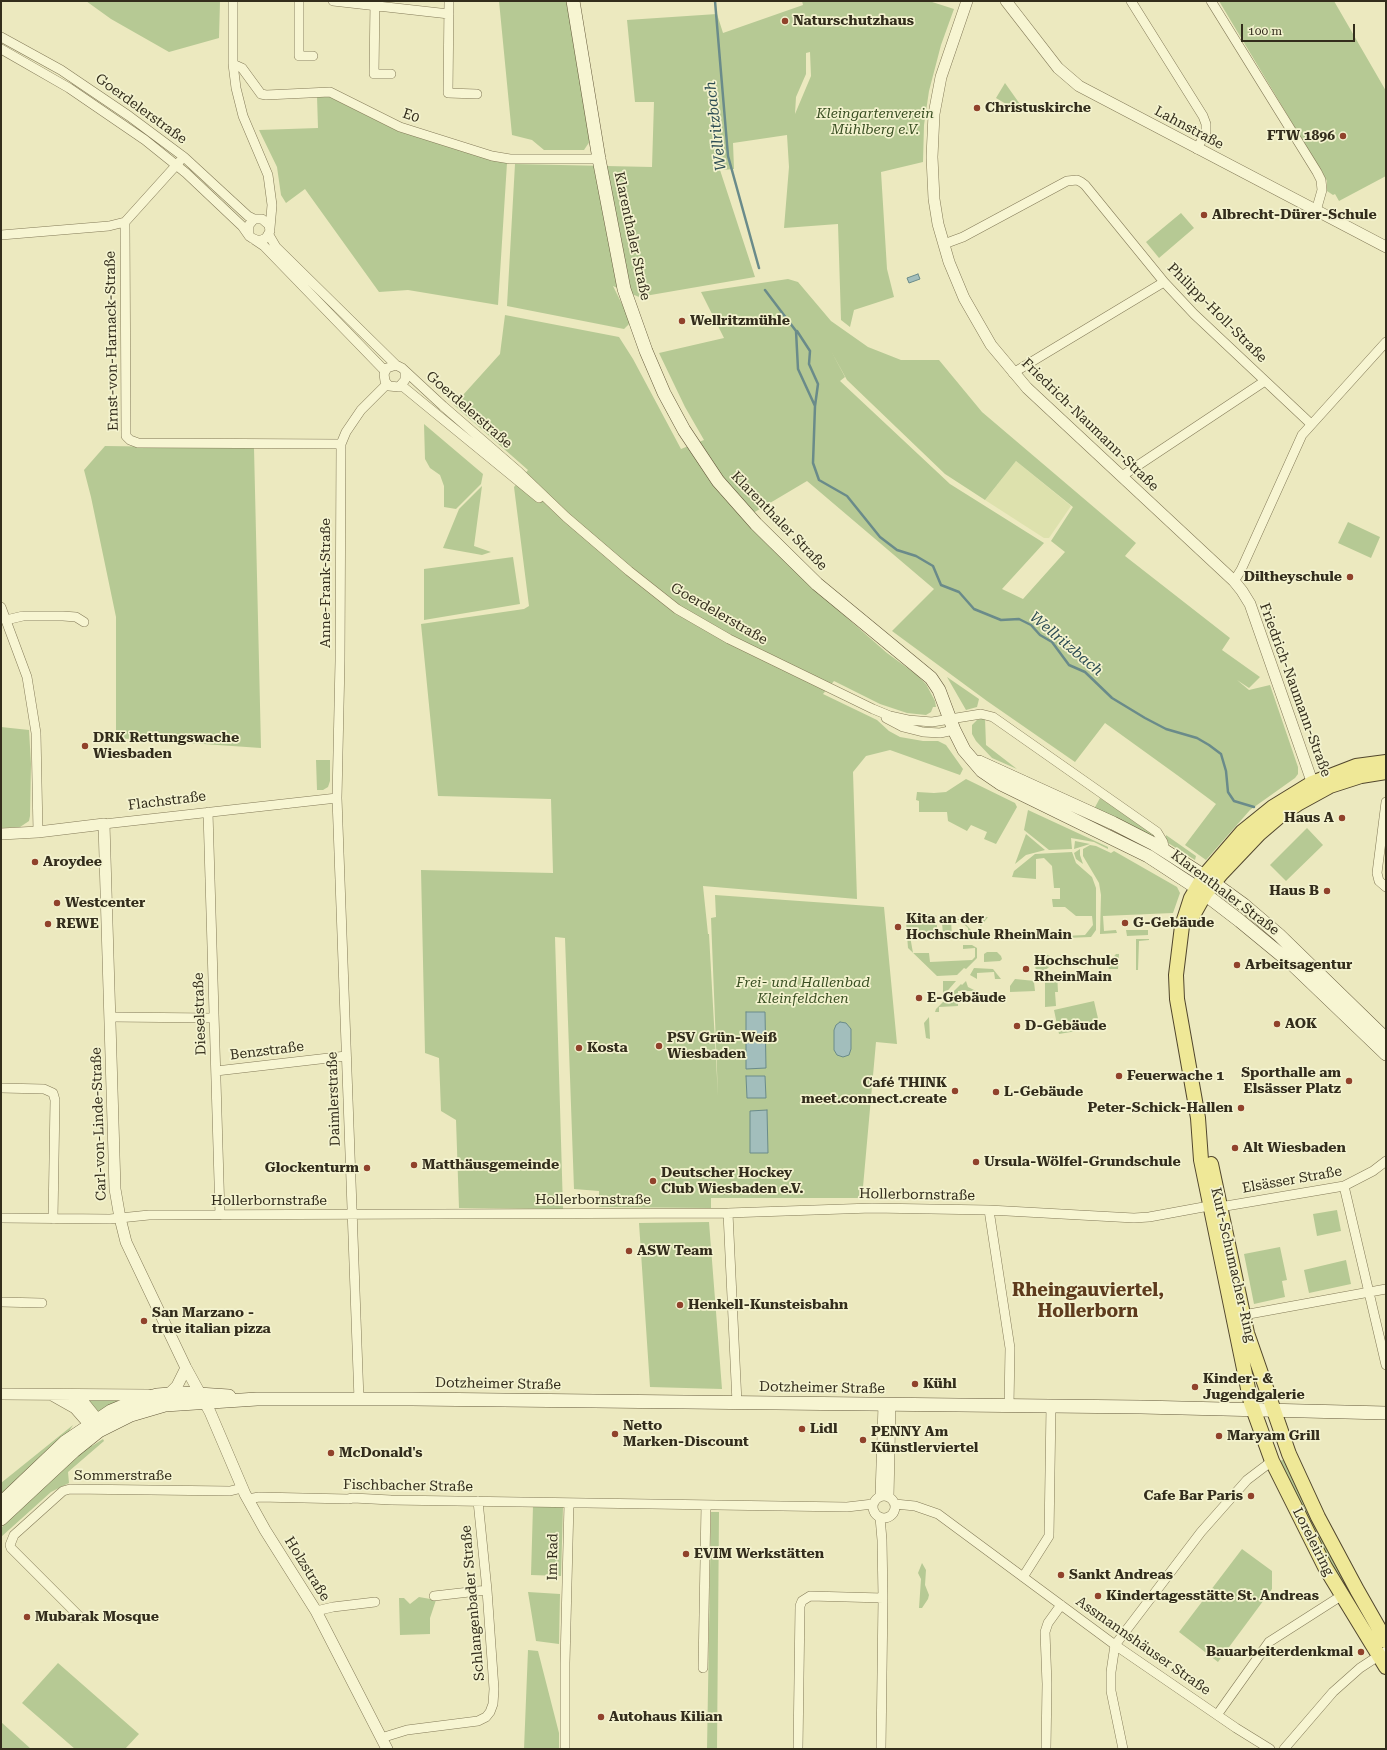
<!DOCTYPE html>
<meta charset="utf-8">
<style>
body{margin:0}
#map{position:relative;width:1387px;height:1750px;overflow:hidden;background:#ece9bf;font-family:"Roboto Serif",serif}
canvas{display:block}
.frame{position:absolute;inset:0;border:2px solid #332d1c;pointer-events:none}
.scale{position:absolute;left:1241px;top:24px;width:114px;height:18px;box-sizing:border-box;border:2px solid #332d1c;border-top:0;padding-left:5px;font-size:12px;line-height:14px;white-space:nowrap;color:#332d1c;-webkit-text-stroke:3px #f3f2ce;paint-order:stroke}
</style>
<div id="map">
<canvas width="1387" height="1750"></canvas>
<div class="frame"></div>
<div class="scale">100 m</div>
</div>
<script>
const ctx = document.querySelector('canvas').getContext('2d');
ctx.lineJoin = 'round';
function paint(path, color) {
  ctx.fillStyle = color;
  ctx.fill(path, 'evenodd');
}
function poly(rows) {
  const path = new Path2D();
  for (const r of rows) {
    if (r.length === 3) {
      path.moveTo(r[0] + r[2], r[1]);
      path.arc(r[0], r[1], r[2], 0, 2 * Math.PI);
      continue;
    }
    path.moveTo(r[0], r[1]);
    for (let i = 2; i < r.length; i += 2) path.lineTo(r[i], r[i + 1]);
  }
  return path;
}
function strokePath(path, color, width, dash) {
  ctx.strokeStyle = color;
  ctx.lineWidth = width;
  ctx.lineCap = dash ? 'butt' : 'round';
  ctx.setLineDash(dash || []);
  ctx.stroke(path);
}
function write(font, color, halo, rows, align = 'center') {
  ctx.font = font + ' "Roboto Serif",serif';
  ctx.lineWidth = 3.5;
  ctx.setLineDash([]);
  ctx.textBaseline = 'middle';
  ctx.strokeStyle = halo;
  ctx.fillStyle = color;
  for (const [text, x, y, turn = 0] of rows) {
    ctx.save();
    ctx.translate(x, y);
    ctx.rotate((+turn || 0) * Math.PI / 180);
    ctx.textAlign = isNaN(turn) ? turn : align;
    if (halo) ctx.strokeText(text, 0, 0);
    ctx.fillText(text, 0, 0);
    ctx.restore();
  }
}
paint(poly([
 [1016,461,1071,506,1049,538,1044,538,985,500]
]), '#dde1ad');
paint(poly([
 [86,1,220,1,219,38,169,52,111,19],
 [499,1,569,1,590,141,584,150,544,150,532,140,512,135],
 [802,1,929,1,954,9,941,45,929,91,924,125,923,162,881,172,887,269,894,297,854,310,850,327,841,320,838,224,784,228,789,167,787,135,733,143,734,169,720,170,755,277,639,297,613,286,631,322,624,329,507,306,515,164,652,167,654,102,635,102,627,20,717,14,723,33,803,5],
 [810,52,811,76,795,114,796,97,806,74,806,53],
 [1219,1,1334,1,1386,91,1386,176,1339,201,1335,194,1333,195,1327,191,1327,181],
 [1005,83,1022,107,1016,110,996,98],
 [331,95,394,128,507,163,498,305,408,290,379,292,305,189,286,203,281,195,277,167,259,130,318,128,317,96],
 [1181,213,1194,228,1159,258,1146,242],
 [788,279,798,282,831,321,868,347,901,360,939,360,982,412,1136,543,1125,556,1230,638,1222,650,1260,677,1249,688,1237,680,1249,690,1270,685,1298,767,1298,774,1295,778,1250,810,1206,860,1185,845,1216,804,1177,775,1105,723,1075,762,987,701,892,631,934,589,807,481,743,519,804,580,887,653,917,675,926,684,935,701,936,707,933,707,931,712,926,715,907,713,880,704,834,681,823,694,877,720,889,731,900,737,923,741,938,741,946,745,963,769,960,775,890,750,866,756,853,772,857,899,703,886,708,934,709,934,718,1096,711,918,716,917,715,895,884,907,897,1044,876,1042,862,1198,711,1198,711,1208,599,1207,599,1191,574,1189,565,938,555,937,563,1209,459,1208,456,1120,441,1111,439,1058,425,1053,421,870,553,873,551,799,438,796,421,624,524,609,529,606,514,487,528,470,454,405,500,354,505,315,619,337,633,359,681,449,704,440,685,407,659,353,724,338,701,292],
 [831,351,847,380,945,474,985,500,1016,461,1073,507,1051,541,1065,552,1023,599,1002,589,1044,543,950,484,840,381,845,377],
 [424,424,483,474,481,484,456,509,444,507,444,486,440,475,430,468,425,459],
 [105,446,254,448,261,748,116,738,116,617,91,497,84,470],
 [482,486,474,546,491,552,482,555,443,548,459,509],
 [1348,522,1380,537,1371,558,1338,543],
 [513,557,520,604,424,620,424,569],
 [947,677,979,699,977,707,966,710],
 [985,718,986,745,1017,769,992,758,976,741,972,734,972,725,977,720],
 [1,727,29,730,31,764,30,816,29,821,20,827,1,828],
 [316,760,330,760,330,781,328,787,323,790,317,790],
 [966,779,1015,803,1017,807,996,844,984,839,987,832,971,825,967,831,948,821,947,812,919,812,919,801,916,800,917,792,934,793,946,792],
 [1100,798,1157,835,1160,841,1094,809],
 [1028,810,1108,847,1108,849,1094,842,1071,838,1072,849,1049,850,1024,830],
 [1307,828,1323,845,1286,881,1270,865],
 [1026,834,1045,850,1026,855,1015,864],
 [1166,835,1196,856,1195,860,1165,841],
 [1075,841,1090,844,1074,849],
 [1090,845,1096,846,1111,853,1114,851,1177,887,1180,893,1173,913,1103,916,1104,931,1116,930,1117,933,1100,934,1101,895,1099,883,1083,856,1083,849],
 [1080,849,1080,855,1083,864,1076,859,1074,853],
 [1072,852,1076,863,1092,877,1096,888,1096,930,1091,937,1066,938,1064,936,1085,935,1093,925,1092,916,1076,916,1065,907,1053,907,1052,899,1060,899,1060,888,1054,888,1052,866,1044,858,1036,859,1036,879,1012,877,1014,871,1035,854],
 [920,912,937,916,935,917,935,925,937,925,937,935,910,936,913,953,929,953,930,962,972,960,975,957,975,948,963,949,963,945,972,945,977,948,977,958,966,969,964,968,957,975,937,976,908,948,906,922,911,915],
 [974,917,988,917,981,926,974,920],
 [943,919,961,919,971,930,972,934,968,937,968,928,959,920,951,920,952,936,943,935,942,922],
 [1126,930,1148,930,1148,935,1127,936],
 [1136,939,1149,939,1149,940,1139,941,1138,970,1136,970],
 [987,952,997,952,1001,956,1002,959,1000,961,984,962,984,954],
 [1116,954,1119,954,1118,969,1109,969,1108,963],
 [1045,955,1048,955,1052,958,1052,965,1041,973,1035,968],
 [974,968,993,969,1001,979,995,979,994,972,977,973,977,979,970,975],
 [1057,973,1058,992,1055,992,1056,1006,1045,1007,1045,982,1034,982,1035,991,1010,992,1010,986,1015,979,1035,981,1044,974],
 [943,981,956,981,943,996],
 [966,981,968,987,976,991,958,991,958,1006,939,1007,939,1012,935,1012,936,1009,961,984,962,985],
 [1094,1001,1100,1027,1059,1034,1054,1010],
 [929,1017,930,1039,926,1038,924,1023],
 [1337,1210,1341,1231,1317,1236,1313,1214],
 [709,1222,722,1389,650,1387,639,1223],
 [1280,1247,1287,1280,1282,1281,1285,1297,1254,1304,1244,1254],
 [1346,1260,1351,1284,1309,1293,1304,1270],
 [132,1396,97,1414,83,1399],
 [73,1425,68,1433,1,1495,1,1483],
 [103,1439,104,1441,68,1472,69,1483,51,1492,1,1537,1,1528,90,1445,92,1446],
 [1288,1458,1385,1643,1383,1648,1378,1646,1344,1593,1277,1462],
 [533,1506,563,1507,561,1576,531,1575],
 [711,1512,719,1512,717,1749,707,1749],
 [1242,1549,1272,1571,1272,1589,1218,1662,1179,1632],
 [922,1563,926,1570,925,1585,929,1595,928,1599,922,1608,919,1608,921,1579,918,1573],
 [528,1592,560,1594,559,1644,536,1641],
 [419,1597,436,1600,430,1618,430,1634,400,1635,399,1598,404,1598,410,1604],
 [528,1650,538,1651,559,1733,559,1749,524,1749],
 [58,1663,139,1734,125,1749,75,1749,22,1703],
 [1,1722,31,1749,1,1749]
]), '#b6c994');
const water = poly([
 [918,274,920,279,909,283,907,278,918,274],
 [746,1012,765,1012,766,1068,746,1069,746,1012],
 [840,1022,846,1023,851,1029,851,1049,849,1055,843,1057,837,1055,834,1050,834,1030,836,1025,840,1022],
 [746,1076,765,1076,766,1098,747,1098,746,1076],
 [767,1110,768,1153,750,1153,750,1111,767,1110]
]);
paint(water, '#a2bebc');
strokePath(water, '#6a8b8a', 1);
strokePath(poly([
 [715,1,728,156,759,268],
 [765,290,796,331,798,369,815,406,813,463,819,480,847,496,880,537,897,550,916,556,933,566,941,585,959,592,974,609,1001,620,1019,619,1031,625,1040,635,1052,642,1069,665,1085,672,1112,698,1145,718,1166,729,1197,738,1209,745,1221,754,1226,771,1228,792,1234,801,1254,807],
 [797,331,810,351,809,364,818,384,815,406]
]), '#6a8b8a', 2.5);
const minor = poly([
 [233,1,233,64,236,88,243,116,268,175,272,205,270,228],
 [299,1,299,56,313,56],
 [333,1,449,14],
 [375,1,374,74,391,74],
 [449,1,448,93,477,94],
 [1131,1,1203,116,1206,124,1206,132,1197,149],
 [1211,1,1317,172,1321,180,1322,190,1316,211],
 [1,37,61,70,129,116,184,157,248,216,254,219],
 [1,49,69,88,145,140,186,173,242,226,249,236,252,238,259,241,266,238,270,231,269,225,262,219,254,219,249,225,249,236],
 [233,64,242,68,261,94,266,95,330,92,400,127,492,156,510,159,599,159],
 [125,222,126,436,130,440,138,443,341,444],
 [1,235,109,226,125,222,180,161],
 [269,235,276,247,396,365],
 [255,240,264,246,385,371],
 [944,244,963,237,1067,181,1077,180,1081,182,1085,185,1164,282,1194,314,1311,424],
 [405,373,405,380,399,387,389,386,385,381,384,374,387,368,396,365,402,368,443,406,519,472,566,517,629,571,677,609,729,639,873,709,890,716,908,720,932,722,981,714,993,717,1157,832,1163,842,1165,851],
 [1013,373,1164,282],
 [401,385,539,498],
 [1122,476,1265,381],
 [1234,581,1241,570,1302,435,1386,342],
 [1,607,27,677,36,733,38,832],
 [6,620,23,616,63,616,76,617,84,622],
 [886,718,903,727,923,732,940,733,954,730],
 [1386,802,1377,873,1379,881,1386,887],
 [208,812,220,1215],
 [104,824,337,798],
 [110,1017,213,1018],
 [216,1071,346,1056],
 [1,1088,44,1089,53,1093,55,1100,53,1219],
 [1344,1186,1386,1365],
 [1220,1207,1344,1186,1373,1171,1386,1161],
 [989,1210,1010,1348,1009,1406],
 [728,1213,737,1403],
 [1,1218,110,1219,149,1215,728,1213,872,1208,989,1210,1134,1218,1149,1217,1209,1206],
 [1,1302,42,1303],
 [1238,1316,1386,1289],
 [359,1400,337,798,340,661,341,444,346,432,361,410,387,384],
 [884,1507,11],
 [880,1496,883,1405],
 [889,1497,891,1405],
 [248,1499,259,1497,348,1499,353,1498,391,1500,847,1507,873,1504],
 [895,1504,915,1506,938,1514,1115,1645,1236,1728,1270,1749],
 [880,1517,882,1540,883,1598,881,1749],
 [1023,1577,1049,1536,1051,1406],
 [434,1596,487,1590],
 [316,1611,333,1607,375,1602],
 [81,1618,11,1548,10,1545,14,1535,63,1491,70,1489,230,1491,242,1488],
 [703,1668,706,1505],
 [1217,1715,1269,1642,1341,1596],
 [381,1738,407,1730,478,1721,486,1717,490,1712,493,1704,494,1689,487,1590,478,1501],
 [565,1749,565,1663,569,1503],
 [798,1749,800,1606,802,1601,810,1596,883,1598],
 [1046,1749,1047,1684,1045,1632,1048,1623,1061,1605],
 [1123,1749,1111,1691,1111,1672,1115,1645,1201,1532,1247,1480,1272,1461],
 [1284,1749,1333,1692,1360,1668,1386,1651]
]);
const tertiary = poly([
 [967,1,941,77,934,114,932,157,934,199,938,224,949,262,964,298,991,345,1027,388,1234,581,1242,591,1250,604,1315,790],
 [1006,1,1058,68,1079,86,1386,247],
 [1,834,38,832,104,824,115,1189,120,1218,126,1242,186,1368,210,1412,245,1494,265,1530,316,1611,387,1749],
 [170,1393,177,1386,186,1368],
 [1,1394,148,1395],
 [52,1395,75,1408,89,1424,96,1429],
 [68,1395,84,1403,97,1419,99,1429]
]);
const secondary = poly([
 [573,1,599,159,624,289,646,351,664,393,684,430,718,481,756,524,817,584,931,678,939,690,954,730,964,750,982,771,1001,784,1148,856,1197,888,1240,921,1291,963,1386,1054],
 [979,762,1113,823,1154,844,1204,876,1244,905,1279,935,1386,1039],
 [1,1503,65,1442,111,1411,135,1401,157,1395,183,1393,229,1396],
 [1,1519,74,1451,99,1431,131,1415,165,1405,257,1399,412,1399,1141,1407,1386,1413]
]);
const primary = poly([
 [1386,762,1356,766,1312,783,1273,807,1242,832,1204,876,1191,898,1182,926,1176,975,1177,999,1198,1118,1201,1160,1251,1403,1272,1461,1325,1567,1386,1667],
 [1192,917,1205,894,1221,874,1259,834,1280,816,1299,803,1330,786,1361,776,1386,772],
 [1211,1164,1247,1333,1289,1454,1318,1517,1357,1590,1386,1641]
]);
strokePath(minor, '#837a58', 10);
strokePath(tertiary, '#837a58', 12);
strokePath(secondary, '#655a3c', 14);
strokePath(primary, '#51462d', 16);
strokePath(minor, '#f7f5d2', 9);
strokePath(tertiary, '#f7f5d2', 11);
strokePath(secondary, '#f7f5d2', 13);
strokePath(primary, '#efe897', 14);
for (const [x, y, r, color] of [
 [785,21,4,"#90422b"],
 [977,108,4,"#90422b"],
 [1343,136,4,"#90422b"],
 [1204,215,4,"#90422b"],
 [682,321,4,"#90422b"],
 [1350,577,4,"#90422b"],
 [85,746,4,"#90422b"],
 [1342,818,4,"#90422b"],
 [35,862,4,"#90422b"],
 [1327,891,4,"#90422b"],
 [57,903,4,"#90422b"],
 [1125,923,4,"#90422b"],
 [48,924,4,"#90422b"],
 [898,927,4,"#90422b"],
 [1237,965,4,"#90422b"],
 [1026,969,4,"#90422b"],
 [919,998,4,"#90422b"],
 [1277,1024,4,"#90422b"],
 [1017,1026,4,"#90422b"],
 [659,1046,4,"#90422b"],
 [579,1048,4,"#90422b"],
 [1119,1076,4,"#90422b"],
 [1349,1081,4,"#90422b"],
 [955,1091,4,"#90422b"],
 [996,1092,4,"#90422b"],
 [1241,1108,4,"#90422b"],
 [1235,1148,4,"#90422b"],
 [976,1162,4,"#90422b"],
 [414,1165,4,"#90422b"],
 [367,1168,4,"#90422b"],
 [653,1181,4,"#90422b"],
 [629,1251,4,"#90422b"],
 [680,1305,4,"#90422b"],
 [144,1321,4,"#90422b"],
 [915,1384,4,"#90422b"],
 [1195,1387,4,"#90422b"],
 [802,1429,4,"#90422b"],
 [615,1434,4,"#90422b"],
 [1219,1436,4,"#90422b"],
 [863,1440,4,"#90422b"],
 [331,1453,4,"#90422b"],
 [1251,1496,4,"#90422b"],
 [686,1554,4,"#90422b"],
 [1061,1575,4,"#90422b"],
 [1098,1596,4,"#90422b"],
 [27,1617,4,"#90422b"],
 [1361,1652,4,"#90422b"],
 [601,1717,4,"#90422b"]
]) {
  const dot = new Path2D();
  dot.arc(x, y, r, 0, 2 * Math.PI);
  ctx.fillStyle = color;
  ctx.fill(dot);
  strokePath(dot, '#f3f2ce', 1.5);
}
write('bold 14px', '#332d1c', '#f3f2ce', [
 ["Naturschutzhaus",793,21],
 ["Christuskirche",985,108],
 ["FTW 1896",1335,136,"right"],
 ["Albrecht-Dürer-Schule",1212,215],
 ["Wellritzmühle",690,321],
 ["Diltheyschule",1342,577,"right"],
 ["DRK Rettungswache",93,738],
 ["Wiesbaden",93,754],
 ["Haus A",1334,818,"right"],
 ["Aroydee",43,862],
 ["Haus B",1319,891,"right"],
 ["Westcenter",65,903],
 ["Kita an der",906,919],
 ["Hochschule RheinMain",906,935],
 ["G-Gebäude",1133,923],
 ["REWE",56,924],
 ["Hochschule",1034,961],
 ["RheinMain",1034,977],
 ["Arbeitsagentur",1245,965],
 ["E-Gebäude",927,998],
 ["AOK",1285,1024],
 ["D-Gebäude",1025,1026],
 ["PSV Grün-Weiß",667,1038],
 ["Wiesbaden",667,1054],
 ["Kosta",587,1048],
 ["Sporthalle am",1341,1073,"right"],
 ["Elsässer Platz",1341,1089,"right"],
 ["Feuerwache 1",1127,1076],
 ["Café THINK",947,1083,"right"],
 ["meet.connect.create",947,1099,"right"],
 ["L-Gebäude",1004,1092],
 ["Peter-Schick-Hallen",1233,1108,"right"],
 ["Alt Wiesbaden",1243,1148],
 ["Ursula-Wölfel-Grundschule",984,1162],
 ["Matthäusgemeinde",422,1165],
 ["Glockenturm",359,1168,"right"],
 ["Deutscher Hockey",661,1173],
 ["Club Wiesbaden e.V.",661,1189],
 ["ASW Team",637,1251],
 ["Henkell-Kunsteisbahn",688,1305],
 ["San Marzano -",152,1313],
 ["true italian pizza",152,1329],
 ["Kinder- &",1203,1379],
 ["Jugendgalerie",1203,1395],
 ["Kühl",923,1384],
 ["Netto",623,1426],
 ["Marken-Discount",623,1442],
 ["Lidl",810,1429],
 ["PENNY Am",871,1432],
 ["Künstlerviertel",871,1448],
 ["Maryam Grill",1227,1436],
 ["McDonald's",339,1453],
 ["Cafe Bar Paris",1243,1496,"right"],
 ["EVIM Werkstätten",694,1554],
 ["Sankt Andreas",1069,1575],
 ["Kindertagesstätte St. Andreas",1106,1596],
 ["Mubarak Mosque",35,1617],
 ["Bauarbeiterdenkmal",1353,1652,"right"],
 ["Autohaus Kilian",609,1717]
], 'left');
write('14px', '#332d1c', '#f3f2ce', [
 ["Goerdelerstraße",141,109,36],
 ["E0",411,116,19],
 ["Lahnstraße",1189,128,28],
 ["Klarenthaler Straße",632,236,78],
 ["Philipp-Holl-Straße",1217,313,45],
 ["Ernst-von-Harnack-Straße",112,341,-91],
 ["Goerdelerstraße",469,410,41],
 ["Friedrich-Naumann-Straße",1090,425,44],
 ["Klarenthaler Straße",779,521,46],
 ["Anne-Frank-Straße",326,583,-90],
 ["Goerdelerstraße",719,614,30],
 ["Friedrich-Naumann-Straße",1295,690,70],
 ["Flachstraße",167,801,-7],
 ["Klarenthaler Straße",1225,893,37],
 ["Dieselstraße",200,1014,-92],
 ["Benzstraße",267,1051,-7],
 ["Daimlerstraße",334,1099,-92],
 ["Carl-von-Linde-Straße",99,1124,-92],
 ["Elsässer Straße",1292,1180,-10],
 ["Hollerbornstraße",917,1195,1],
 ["Hollerbornstraße",593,1200],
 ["Hollerbornstraße",269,1201],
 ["Kurt-Schumacher-Ring",1233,1265,77],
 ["Dotzheimer Straße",498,1384,1],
 ["Dotzheimer Straße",822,1388,1],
 ["Sommerstraße",123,1476],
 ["Fischbacher Straße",408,1486,1],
 ["Loreleiring",1313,1542,63],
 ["Im Rad",553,1557,-89],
 ["Holzstraße",307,1569,58],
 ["Schlangenbader Straße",473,1603,-95],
 ["Assmannshäuser Straße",1143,1646,35]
]);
write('italic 14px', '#3a4f23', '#f3f2ce', [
 ["Kleingartenverein",875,114],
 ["Mühlberg e.V.",875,130],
 ["Frei- und Hallenbad",803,983],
 ["Kleinfeldchen",803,999]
]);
write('italic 15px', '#2c4c53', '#f3f2ce', [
 ["Wellritzbach",716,126,-97],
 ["Wellritzbach",1066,644,40]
]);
write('bold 18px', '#5e3b1d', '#f3f2ce', [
 ["Rheingauviertel,",1088,1291],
 ["Hollerborn",1088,1312]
]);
</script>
